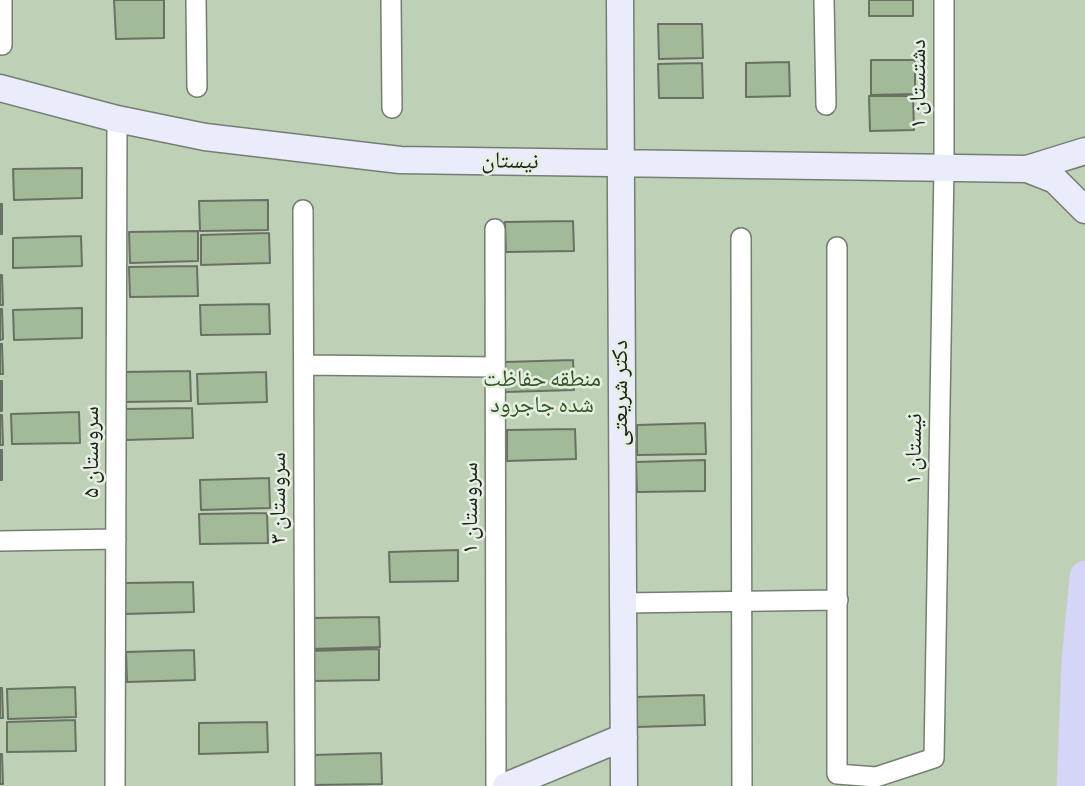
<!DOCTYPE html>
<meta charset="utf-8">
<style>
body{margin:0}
canvas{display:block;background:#e5efe1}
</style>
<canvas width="1085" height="786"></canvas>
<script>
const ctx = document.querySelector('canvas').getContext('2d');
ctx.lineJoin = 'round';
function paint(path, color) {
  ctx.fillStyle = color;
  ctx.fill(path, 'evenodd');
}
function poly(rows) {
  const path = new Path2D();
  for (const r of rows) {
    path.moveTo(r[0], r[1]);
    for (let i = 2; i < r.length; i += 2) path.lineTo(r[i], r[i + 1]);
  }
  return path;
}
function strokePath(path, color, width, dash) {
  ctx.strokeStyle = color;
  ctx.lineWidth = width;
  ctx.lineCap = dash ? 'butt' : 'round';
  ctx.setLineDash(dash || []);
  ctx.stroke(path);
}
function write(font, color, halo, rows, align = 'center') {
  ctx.font = font + ' "Sofia Sans Condensed","Noto Naskh Arabic",sans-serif';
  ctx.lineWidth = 5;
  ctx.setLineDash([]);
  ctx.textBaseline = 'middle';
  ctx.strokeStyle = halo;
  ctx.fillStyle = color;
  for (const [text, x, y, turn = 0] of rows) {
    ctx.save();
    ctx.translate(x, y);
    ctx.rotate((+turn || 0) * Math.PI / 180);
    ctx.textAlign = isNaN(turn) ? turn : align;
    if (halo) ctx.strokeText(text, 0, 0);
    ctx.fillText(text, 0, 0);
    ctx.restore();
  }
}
paint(poly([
 [0,0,1085,0,1085,731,1074,786,0,786]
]), '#bed0b6');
const building = poly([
 [114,0,164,0,164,38,116,39,114,0],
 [869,0,913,0,913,16,869,16,869,0],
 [658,24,702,24,703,58,659,59,658,24],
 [871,60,915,60,915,94,871,95,871,60],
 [789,62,790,96,746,97,746,63,789,62],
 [702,63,703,98,659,98,658,64,702,63],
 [869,96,913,96,914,130,870,131,869,96],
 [82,168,82,198,14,200,13,169,82,168],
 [268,200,268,230,200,231,199,201,268,200],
 [0,204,2,204,2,234,0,234,0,204],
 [573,221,574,251,506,252,505,222,573,221],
 [198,231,198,261,130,263,129,232,198,231],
 [269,233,270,263,201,265,201,235,269,233],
 [81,236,82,266,13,268,13,238,81,236],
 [197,266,198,296,130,297,129,267,197,266],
 [0,275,2,275,3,305,0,305,0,275],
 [269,304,270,334,201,335,200,305,269,304],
 [82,308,82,338,14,340,13,310,82,308],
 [0,309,2,309,3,339,0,340,0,309],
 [0,344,2,344,3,374,0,374,0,344],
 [573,360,574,390,505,392,505,362,573,360],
 [190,371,191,401,123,402,122,372,190,371],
 [266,372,267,402,198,404,197,374,266,372],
 [0,381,2,381,2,411,0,411,0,381],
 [192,408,193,438,125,440,124,409,192,408],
 [79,412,80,443,12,444,11,414,79,412],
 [0,415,2,415,3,445,0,445,0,415],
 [705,423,706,454,637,455,637,425,705,423],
 [575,429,576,459,507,461,507,430,575,429],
 [0,450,2,450,2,480,0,480,0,450],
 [705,460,705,491,637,492,636,462,705,460],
 [269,478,270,508,201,510,200,480,269,478],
 [267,513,268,543,200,544,199,514,267,513],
 [458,550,458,581,390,582,389,552,458,550],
 [193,582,194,612,125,614,125,583,193,582],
 [379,617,380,647,311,649,311,618,379,617],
 [379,649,379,680,311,681,310,651,379,649],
 [194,650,195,680,127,682,126,652,194,650],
 [75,687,76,717,8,719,7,689,75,687],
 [0,688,2,688,3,718,0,718,0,688],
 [704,695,705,725,636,727,635,697,704,695],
 [75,720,76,751,7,752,7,722,75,720],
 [267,722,268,752,199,754,199,723,267,722],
 [381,753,382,784,313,785,313,755,381,753],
 [0,754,2,754,3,784,0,784,0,754]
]);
paint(building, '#a2ba97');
strokePath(building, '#697165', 2);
const street = poly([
 [196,0,197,87],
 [391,0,392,108],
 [824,0,826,105],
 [2,45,2,0],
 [303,210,305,786],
 [495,229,496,786],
 [741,238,742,786],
 [837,247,837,774,876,777,934,758,944,167,944,0],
 [304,365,495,367],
 [0,541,116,539],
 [623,603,838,600],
 [115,786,117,119]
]);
const secondary = poly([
 [620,0,624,786],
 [0,88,117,119,205,137,400,160,1027,169,1085,151],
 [1027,169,1055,180,1085,210],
 [506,786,624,737]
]);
const primary = poly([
 [1072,786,1077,658,1085,576]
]);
strokePath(street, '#757e72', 22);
strokePath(secondary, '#757e72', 29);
strokePath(primary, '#cdcecd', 32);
strokePath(street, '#fff', 19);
strokePath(secondary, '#eaebfb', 26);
strokePath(primary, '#d5d6f7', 30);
write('23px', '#1d211c', '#e5efe1', [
 ["دشتستان ۱",919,84,-90],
 ["نیستان",510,162,1],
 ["دکتر شریعتی",621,393,-90],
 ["نیستان ۱",915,449,-89],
 ["سروستان ۵",92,452,-90],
 ["سروستان ۳",279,498,-90],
 ["سروستان ۱",471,508,-90]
]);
write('23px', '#335423', '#e5efe1', [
 ["منطقه حفاظت",542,380],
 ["شده جاجرود",542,406]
]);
</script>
